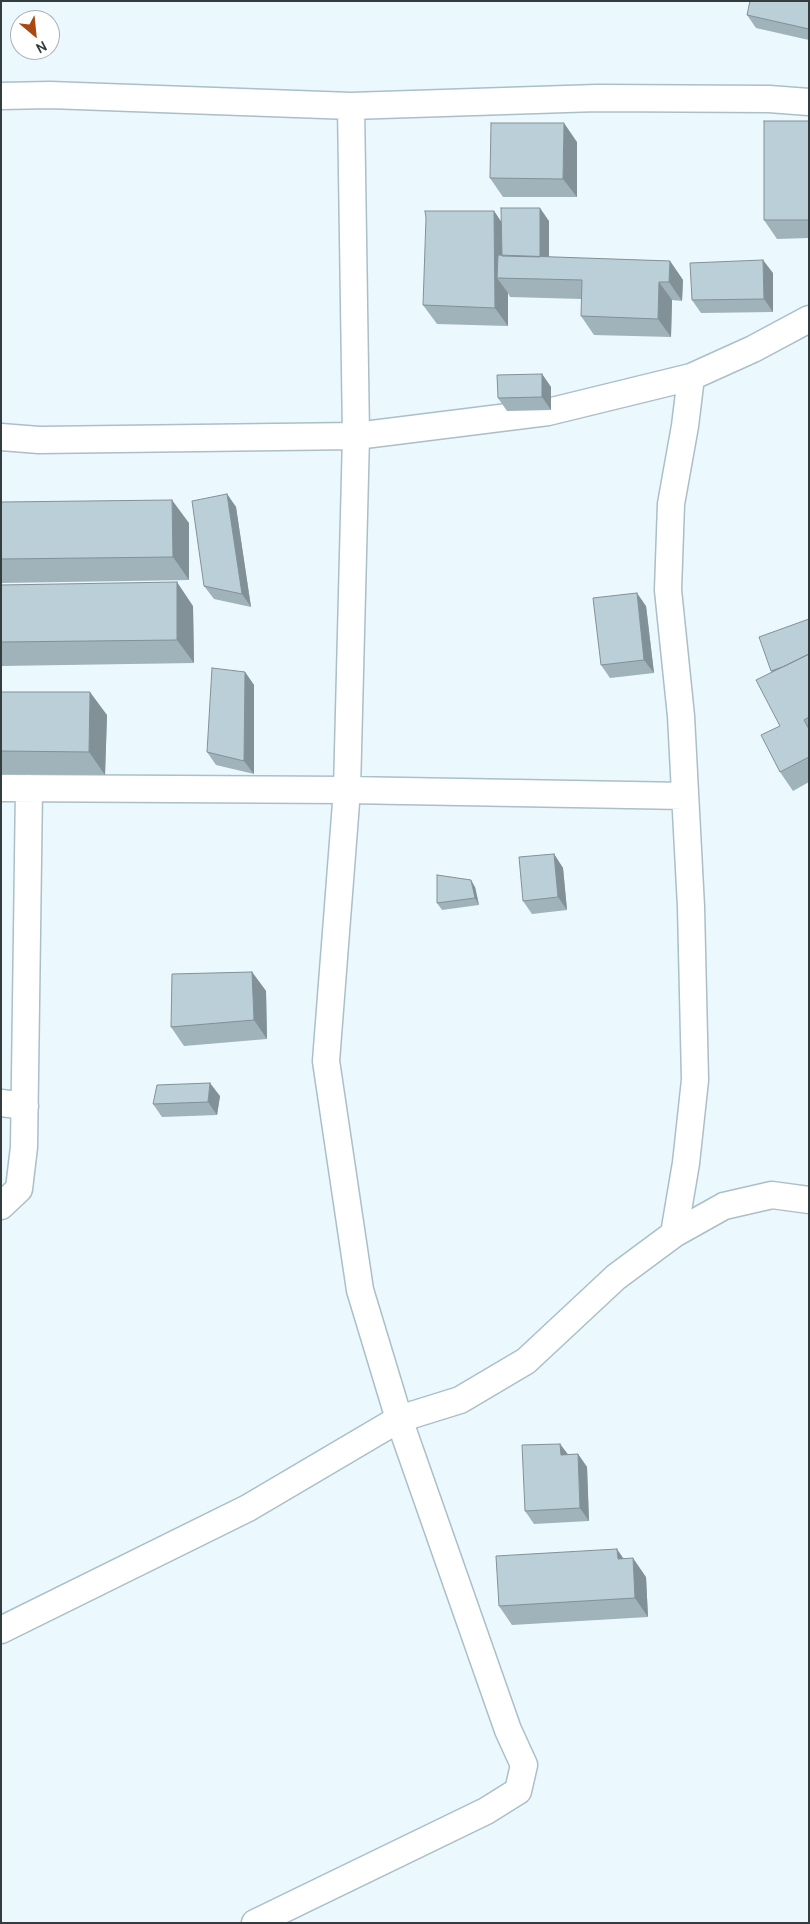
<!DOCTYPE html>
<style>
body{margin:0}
#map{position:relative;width:810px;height:1924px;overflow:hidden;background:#ebf8fe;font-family:Cabin,sans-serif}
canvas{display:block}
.frame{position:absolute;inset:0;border:2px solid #333c3f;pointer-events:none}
.north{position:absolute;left:10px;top:10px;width:50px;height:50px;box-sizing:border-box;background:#fff;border:1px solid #adb1b2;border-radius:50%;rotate:152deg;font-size:14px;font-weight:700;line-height:20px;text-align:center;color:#333c3f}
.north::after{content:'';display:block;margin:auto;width:18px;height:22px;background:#ab4712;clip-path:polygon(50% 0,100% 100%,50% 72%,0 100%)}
</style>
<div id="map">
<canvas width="810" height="1924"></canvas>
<div class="frame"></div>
<div class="north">N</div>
</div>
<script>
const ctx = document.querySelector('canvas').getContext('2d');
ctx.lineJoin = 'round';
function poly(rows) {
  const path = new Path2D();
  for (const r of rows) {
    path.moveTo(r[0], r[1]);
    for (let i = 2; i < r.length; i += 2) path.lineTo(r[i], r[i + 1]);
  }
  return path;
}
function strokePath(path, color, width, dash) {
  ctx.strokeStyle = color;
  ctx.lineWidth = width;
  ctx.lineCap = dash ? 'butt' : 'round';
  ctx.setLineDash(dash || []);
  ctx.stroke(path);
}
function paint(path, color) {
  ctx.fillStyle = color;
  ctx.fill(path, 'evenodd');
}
const minor = poly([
 [1,96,50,95,351,106,597,98,769,99,809,102],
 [1,437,39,440,356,436,548,412,691,377,753,349,809,319],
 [1,788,347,790,685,796],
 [1,1103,25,1106],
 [1,1206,19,1189,24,1147,29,788],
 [674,1234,686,1163,695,1080,691,907,681,716,668,590,671,504,685,426,691,377],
 [1,1630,248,1508,399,1419,460,1400,526,1361,616,1277,674,1234,724,1206,772,1195,809,1200],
 [255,1923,486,1811,518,1791,524,1765,508,1730,399,1419,360,1290,326,1061,347,790,356,436,351,106]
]);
strokePath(minor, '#aabfc8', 29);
strokePath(minor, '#fff', 26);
paint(poly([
 [809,1,809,40,756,28,747,15],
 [809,121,809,238,777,239,764,220],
 [577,142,577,197,503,197,490,178],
 [494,211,501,222,549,221,549,257,670,261,683,280,682,301,672,300,671,337,594,335,581,316,582,299,510,297,508,293,508,326,437,324,423,305],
 [773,273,773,312,701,313,692,300],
 [542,374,551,387,551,410,507,411,498,398],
 [227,494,236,507,251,607,214,599,204,586],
 [1,502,189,523,189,580,1,583],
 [1,585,193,606,194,663,1,666],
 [646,606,654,673,610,678,601,665],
 [809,619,809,782,793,791,780,772,780,726,771,671],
 [245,672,254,685,254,774,216,765,207,752],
 [1,692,107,715,105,775,1,774],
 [554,854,563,868,567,910,532,914,523,901],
 [475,887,479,905,442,910,437,903],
 [252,972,266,991,267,1039,184,1046,171,1027],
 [220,1096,217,1115,162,1117,153,1104],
 [560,1444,568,1455,578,1454,587,1467,589,1521,534,1524,525,1511],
 [646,1577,648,1617,512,1625,499,1606]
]), '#a0b2ba');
paint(poly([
 [564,123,577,142,577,197,563,179],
 [540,208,549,221,549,274,540,261],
 [494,211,507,230,497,278,508,293,508,326,495,308],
 [763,260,773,273,773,312,764,299],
 [670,261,683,280,682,301,669,282],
 [659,282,672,300,671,337,658,319],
 [542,374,551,387,551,410,542,397],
 [227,494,236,507,251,607,242,594],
 [172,500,189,523,189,580,173,557],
 [177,582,193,606,194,663,177,640],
 [637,593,646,606,654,673,644,660],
 [245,672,254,685,254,774,244,761],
 [90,692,107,715,105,775,89,752],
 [554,854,563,868,567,910,558,897],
 [471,880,475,887,479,905,475,898],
 [252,972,266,991,267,1039,254,1020],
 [210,1083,220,1096,217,1115,208,1102],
 [560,1444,570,1457,561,1455],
 [578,1454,587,1467,589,1521,580,1508],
 [617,1549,630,1568,618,1559],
 [633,1558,646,1577,648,1617,635,1598]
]), '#829197');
const building = poly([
 [750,1,809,1,809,29,747,15,750,1],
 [764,121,809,121,809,220,764,220,764,121],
 [491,123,564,123,563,179,490,178,491,123],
 [501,208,540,208,540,257,502,256,501,208],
 [425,211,494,211,495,308,423,305,426,218,425,211],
 [498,255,670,261,669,282,659,282,658,319,581,316,582,280,497,278,498,255],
 [763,260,764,299,692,300,690,263,763,260],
 [542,374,542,397,498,398,497,375,542,374],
 [227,494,242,594,204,586,192,501,227,494],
 [172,500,173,557,1,559,1,502,172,500],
 [177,582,177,640,1,642,1,585,177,582],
 [637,593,644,660,601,665,593,598,637,593],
 [809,619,809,654,785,666,771,671,759,637,809,619],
 [809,654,809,717,804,720,809,729,809,757,780,772,761,735,780,726,756,680,809,654],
 [212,668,245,672,244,761,207,752,212,668],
 [1,692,90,692,89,752,1,751,1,692],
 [554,854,558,897,523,901,519,857,554,854],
 [437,875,471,880,475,898,437,903,437,875],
 [252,972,254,1020,171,1027,172,974,252,972],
 [210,1083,208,1102,153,1104,157,1085,210,1083],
 [560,1444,561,1455,578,1454,580,1508,525,1511,522,1445,560,1444],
 [617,1549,618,1559,633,1558,635,1598,499,1606,496,1556,617,1549]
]);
paint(building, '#bacfd8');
strokePath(building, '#829197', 1);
</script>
